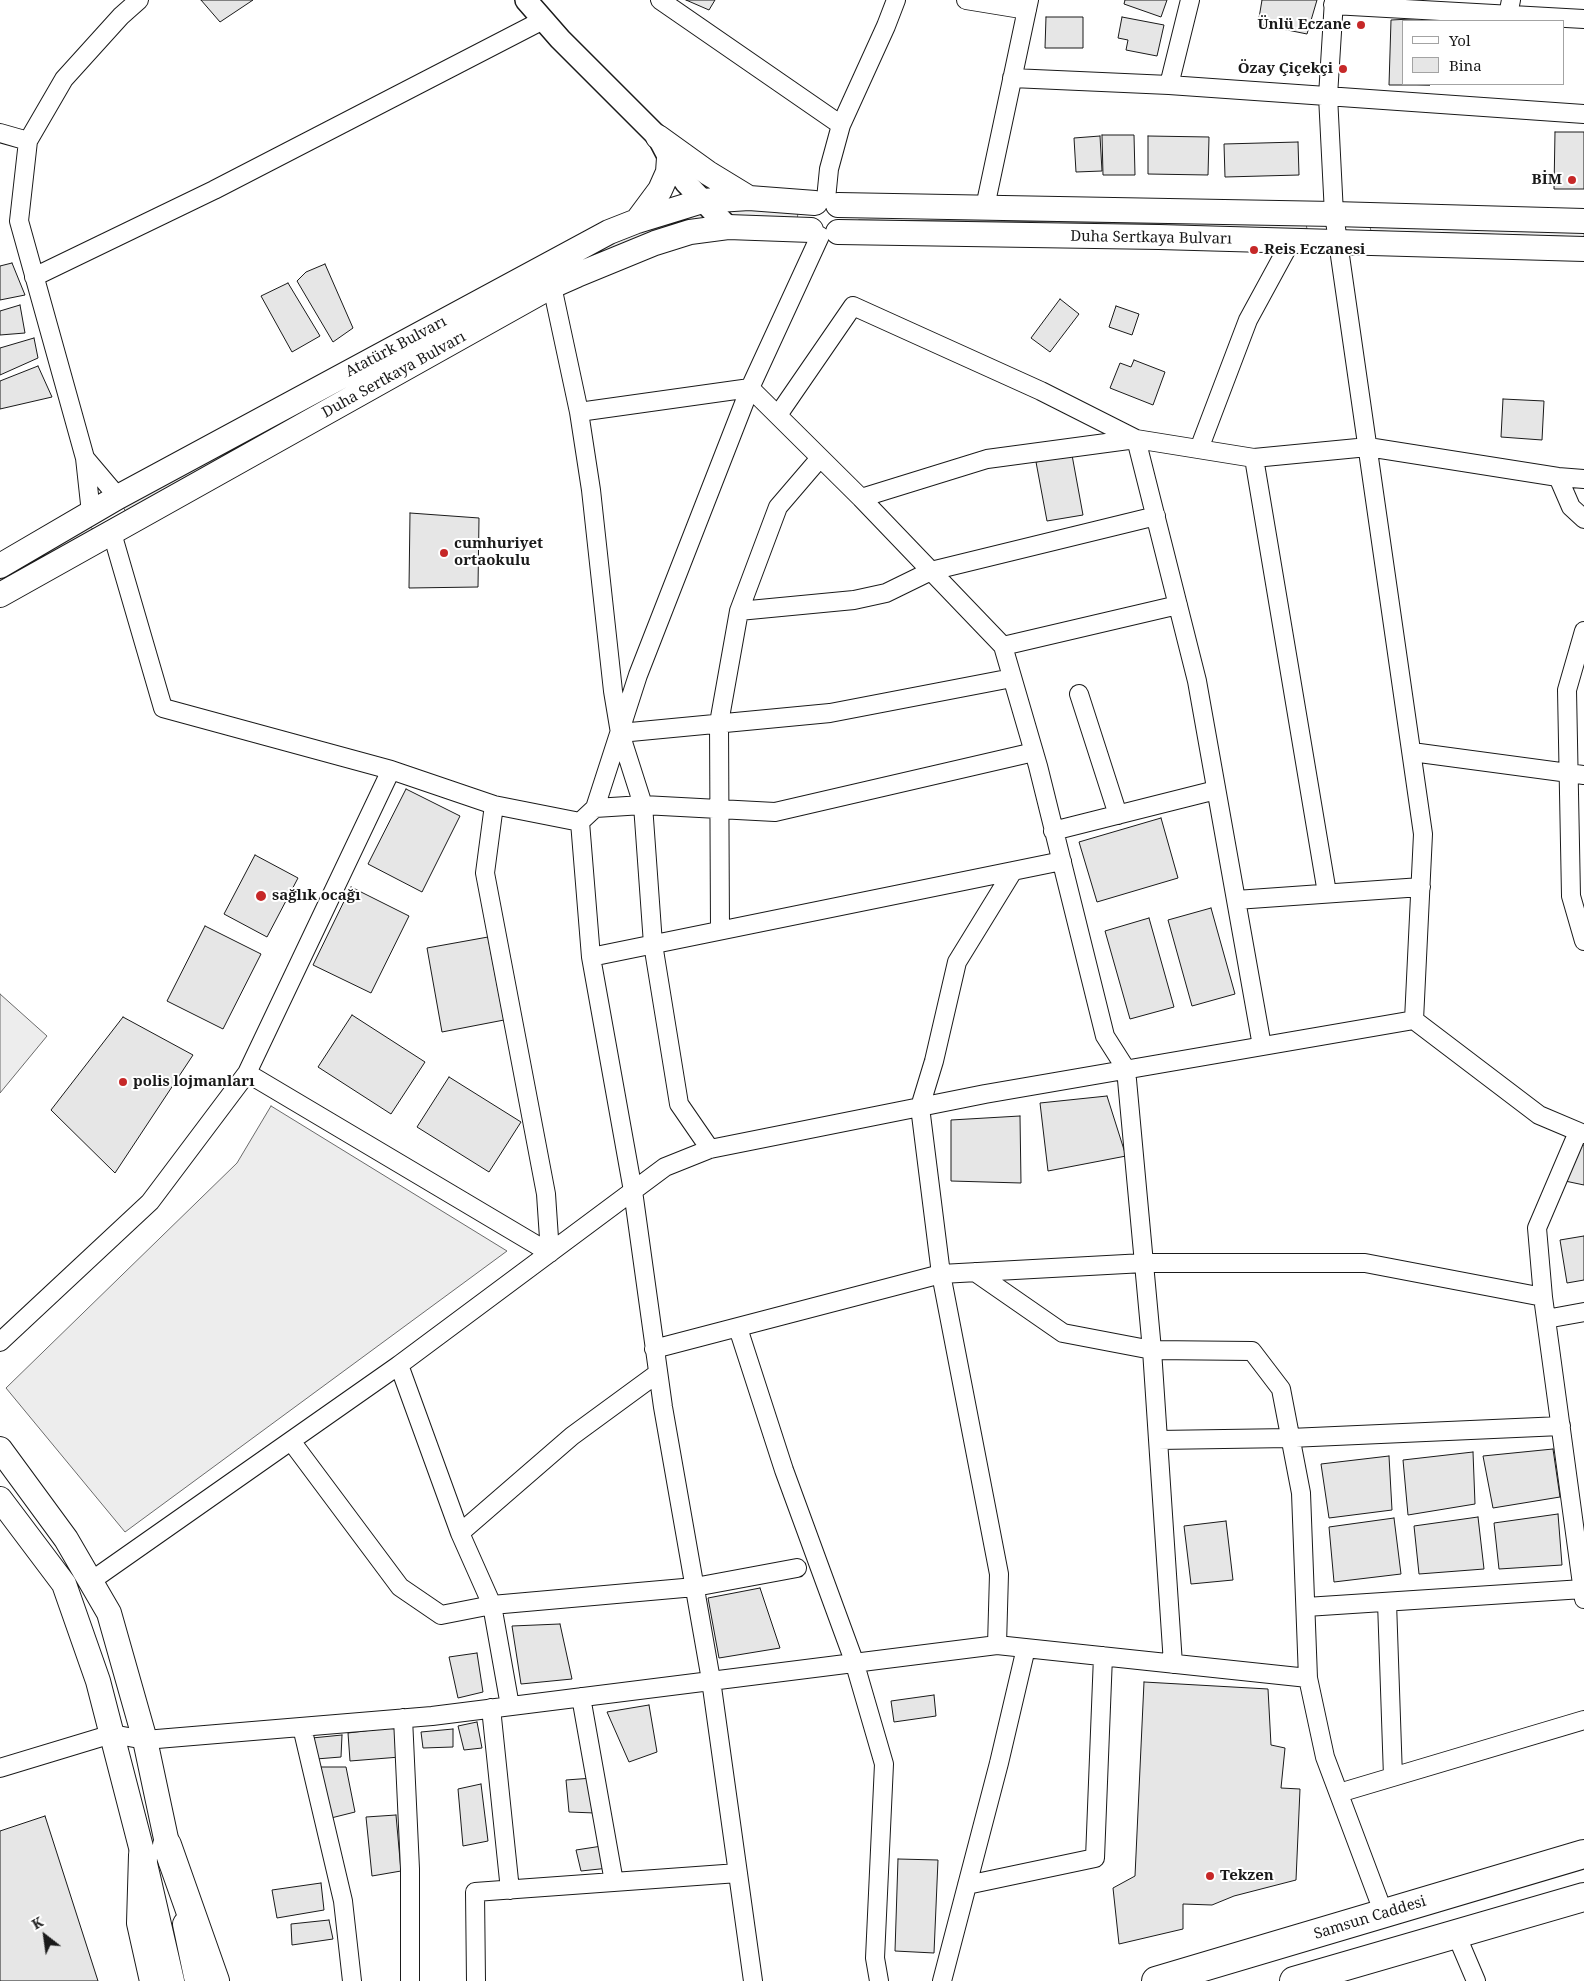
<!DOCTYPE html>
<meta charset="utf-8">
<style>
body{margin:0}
#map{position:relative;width:1584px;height:1981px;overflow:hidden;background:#fff;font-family:"Noto Serif",serif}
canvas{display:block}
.legend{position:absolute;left:1402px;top:20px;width:162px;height:65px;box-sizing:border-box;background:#fff;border:1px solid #a3a3a3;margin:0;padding:6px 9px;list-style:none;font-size:15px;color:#1a1a1a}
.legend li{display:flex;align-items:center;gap:10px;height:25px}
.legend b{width:25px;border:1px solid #a3a3a3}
.north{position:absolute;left:20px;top:1911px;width:50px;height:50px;-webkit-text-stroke:4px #fff;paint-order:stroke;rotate:330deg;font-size:14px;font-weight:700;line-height:20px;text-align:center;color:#1a1a1a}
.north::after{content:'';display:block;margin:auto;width:18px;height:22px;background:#1a1a1a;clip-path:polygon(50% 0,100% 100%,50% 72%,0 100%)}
</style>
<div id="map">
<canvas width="1584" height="1981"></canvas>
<ul class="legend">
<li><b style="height:6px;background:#fff"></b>Yol</li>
<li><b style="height:14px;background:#e6e6e6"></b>Bina</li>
</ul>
<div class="north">K</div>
</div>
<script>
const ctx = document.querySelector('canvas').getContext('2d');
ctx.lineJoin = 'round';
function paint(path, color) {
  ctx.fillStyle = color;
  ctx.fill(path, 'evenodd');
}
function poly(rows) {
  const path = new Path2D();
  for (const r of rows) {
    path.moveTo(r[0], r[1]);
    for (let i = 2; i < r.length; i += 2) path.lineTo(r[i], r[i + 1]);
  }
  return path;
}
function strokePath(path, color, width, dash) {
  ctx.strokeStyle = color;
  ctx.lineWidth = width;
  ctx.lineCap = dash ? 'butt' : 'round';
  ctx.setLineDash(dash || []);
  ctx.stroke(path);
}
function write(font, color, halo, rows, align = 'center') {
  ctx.font = font + ' "Noto Serif",serif';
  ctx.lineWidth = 4;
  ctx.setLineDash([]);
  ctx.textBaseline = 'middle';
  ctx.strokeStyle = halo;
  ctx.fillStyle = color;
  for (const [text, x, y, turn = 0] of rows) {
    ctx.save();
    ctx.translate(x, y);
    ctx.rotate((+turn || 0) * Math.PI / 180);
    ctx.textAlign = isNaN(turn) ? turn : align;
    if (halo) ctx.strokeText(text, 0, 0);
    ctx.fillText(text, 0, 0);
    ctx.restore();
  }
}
const built = poly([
 [723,208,798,211,797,223,778,219,752,216,730,217,723,208],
 [697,210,705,219,539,282,304,410,126,512,123,507,536,278,640,230,697,210],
 [859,220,1306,224,1307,229,859,225,859,220],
 [1370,227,1584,232,1584,237,1371,231,1370,227],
 [89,526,93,529,91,532,0,585,0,578,89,526],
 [0,994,47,1036,0,1093,0,994],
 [271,1106,507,1251,125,1532,6,1388,237,1163,271,1106]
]);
paint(built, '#ededed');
strokePath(built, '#6a6a6a', 1);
const building = poly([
 [201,0,253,0,220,22,201,0],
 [686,0,715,0,709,10,686,0],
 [1125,0,1167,0,1161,17,1124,4,1125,0],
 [1262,0,1317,0,1307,34,1258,24,1262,0],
 [1046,17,1083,17,1083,48,1045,48,1046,17],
 [1122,17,1164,25,1157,56,1126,50,1128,40,1118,38,1122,17],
 [1430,18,1430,21,1403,21,1403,84,1430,85,1389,85,1391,20,1430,18],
 [1555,132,1584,132,1584,189,1554,189,1555,132],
 [1102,135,1134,135,1135,175,1103,175,1102,135],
 [1100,136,1102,171,1076,172,1074,138,1100,136],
 [1148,136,1209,137,1208,175,1148,174,1148,136],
 [1298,142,1299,175,1225,177,1224,144,1298,142],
 [12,263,25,295,0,300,0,266,12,263],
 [325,264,353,328,333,342,297,281,306,272,325,264],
 [288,283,320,336,292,352,261,296,288,283],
 [1060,299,1079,314,1050,352,1031,338,1060,299],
 [20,305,25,333,0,335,0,311,20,305],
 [1116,306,1139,314,1132,335,1109,327,1116,306],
 [34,338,38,358,0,375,0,348,34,338],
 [1134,360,1165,372,1153,405,1110,388,1120,363,1131,367,1134,360],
 [38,366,52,397,0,409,0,381,38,366],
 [1503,399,1544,401,1542,440,1501,437,1503,399],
 [1072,455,1083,515,1047,521,1036,462,1072,455],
 [410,513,479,518,478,587,409,588,410,513],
 [406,789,460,816,422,892,368,864,406,789],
 [1161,818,1178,878,1097,902,1079,842,1161,818],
 [255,855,298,878,267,937,224,914,255,855],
 [351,887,409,916,371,993,313,965,351,887],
 [1211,908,1235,994,1192,1006,1168,920,1211,908],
 [1149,918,1174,1007,1130,1019,1105,931,1149,918],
 [205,926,261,954,223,1029,167,1001,205,926],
 [488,937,504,1020,442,1032,427,948,488,937],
 [352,1015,425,1062,391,1114,318,1067,352,1015],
 [123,1017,193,1055,115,1173,51,1110,123,1017],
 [449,1077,521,1122,489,1172,417,1127,449,1077],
 [1107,1096,1126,1156,1048,1171,1040,1103,1107,1096],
 [1020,1116,1021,1183,951,1181,951,1120,1020,1116],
 [1574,1143,1584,1145,1584,1185,1565,1181,1574,1143],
 [1584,1236,1584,1280,1567,1283,1560,1240,1584,1236],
 [1553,1449,1560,1497,1493,1508,1483,1456,1553,1449],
 [1473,1452,1475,1504,1408,1515,1403,1460,1473,1452],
 [1389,1456,1392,1510,1329,1518,1321,1464,1389,1456],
 [1558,1514,1562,1565,1499,1569,1494,1523,1558,1514],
 [1478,1517,1484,1569,1419,1574,1414,1526,1478,1517],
 [1394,1518,1401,1574,1334,1582,1329,1527,1394,1518],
 [1226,1521,1233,1580,1191,1584,1184,1526,1226,1521],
 [760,1588,780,1648,719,1658,708,1598,760,1588],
 [560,1624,572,1679,521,1684,512,1626,560,1624],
 [477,1653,483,1692,458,1698,449,1657,477,1653],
 [1144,1682,1268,1689,1271,1745,1285,1748,1281,1788,1300,1789,1296,1880,1234,1896,1212,1905,1183,1904,1183,1929,1119,1944,1113,1888,1135,1876,1144,1682],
 [934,1695,936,1716,894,1722,891,1701,934,1695],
 [649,1705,657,1752,629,1762,607,1712,649,1705],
 [477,1722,482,1748,464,1750,458,1726,477,1722],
 [396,1727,400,1757,350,1761,348,1733,396,1727],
 [453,1729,453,1747,423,1748,421,1732,453,1729],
 [342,1735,341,1757,316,1759,312,1738,342,1735],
 [318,1767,346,1767,355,1812,331,1818,318,1767],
 [593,1778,595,1813,569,1812,566,1780,593,1778],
 [481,1784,488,1841,463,1846,458,1789,481,1784],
 [396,1815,401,1871,372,1876,366,1817,396,1815],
 [45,1816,98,1981,0,1981,0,1831,45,1816],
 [602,1846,609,1868,581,1871,576,1850,602,1846],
 [898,1859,938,1860,934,1953,895,1951,898,1859],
 [321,1883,324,1910,277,1918,272,1890,321,1883],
 [329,1920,333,1939,292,1945,291,1924,329,1920]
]);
paint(building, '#e6e6e6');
strokePath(building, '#1a1a1a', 1);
const minor = poly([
 [660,0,841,125],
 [966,0,1027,10],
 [1334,0,1328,96,1334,214,1423,834,1414,1020,1539,1115,1584,1134],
 [1333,5,1584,19],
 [1508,15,1511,0],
 [1012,78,1169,85,1584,114],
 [1169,85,1190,0],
 [0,133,28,141],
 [826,199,829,169,841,125,886,26,896,0],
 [985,207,1029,0],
 [34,277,214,190,543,20],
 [552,286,579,412,591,490,613,691,620,733,643,805,653,944,679,1104,710,1149],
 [579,412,750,388,861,498,1003,646,1038,766,1105,1036,1126,1069,1152,1350,1173,1664],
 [778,415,853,306,1041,391,1136,439,1197,681,1262,1046],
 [1199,449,1248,320,1291,241],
 [85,458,118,497],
 [1254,458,1327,893],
 [1558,477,1571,507,1584,519],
 [861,498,987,459,1136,439,1254,458,1368,447,1558,477,1584,479],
 [91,513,85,458,19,221,28,141,64,79,121,16,139,0],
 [112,533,163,708,391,770,494,805,580,822,595,808,638,675,750,388,820,236],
 [739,611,854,600,886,593,931,571,1156,516],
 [1584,631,1567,690,1571,896,1584,941],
 [1003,646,1178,605],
 [1079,694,1118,815],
 [620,733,830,713,1012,678],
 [1412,752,1584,775],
 [494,805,485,873,546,1194,550,1253],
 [595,808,643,805,775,812,1034,752],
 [580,822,591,957,633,1191,663,1407,711,1680,753,1981],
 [1053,831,1216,790],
 [1236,900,1421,887],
 [720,930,719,723,739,611,778,507,820,458],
 [591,957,1062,861],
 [247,1073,550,1253],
 [1578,1132,1537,1228,1543,1297,1584,1599],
 [975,1272,1063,1333,1152,1350,1252,1351,1281,1389,1301,1493,1308,1678,1325,1757,1384,1914],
 [1546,1319,1584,1312],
 [738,1328,784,1470,854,1661,884,1764,875,1958,879,1981],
 [0,1342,150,1202,247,1073,391,770],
 [654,1349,941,1274,1144,1263,1365,1263,1543,1297],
 [399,1365,460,1533,492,1605,695,1587,797,1568],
 [1158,1440,1290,1438,1561,1426],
 [291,1441,400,1587,441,1615,492,1605,510,1706],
 [460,1533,572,1436,658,1373],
 [91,1581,399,1365,665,1167,710,1149,985,1094,1414,1020],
 [1387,1602,1393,1777],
 [1306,1607,1583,1589],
 [997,1645,999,1574,941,1274,920,1107,934,1061,957,962,1013,871],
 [581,1697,614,1882],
 [491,1708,510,1890],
 [403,1718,410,1869,410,1981],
 [302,1727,343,1901,352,1981],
 [0,1768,112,1734,145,1740,432,1716,997,1645,1308,1678],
 [1339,1793,1584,1720],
 [967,1885,1095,1858,1103,1656],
 [1456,1934,1476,1981],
 [476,1981,475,1892,738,1873],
 [942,1981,999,1763,1026,1648]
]);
const tertiary = poly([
 [526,0,560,39,658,137,669,158,686,183,728,227]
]);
const secondary = poly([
 [658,137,708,173,749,198],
 [838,205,1334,214,1584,221],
 [637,221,660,190,668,172,669,158],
 [838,232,1159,237,1584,249],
 [0,566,118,497,609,232,637,221,702,201,749,198,815,203],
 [0,595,552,286,577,275,655,243,690,232,728,227,811,230],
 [0,1449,66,1539,109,1613,145,1740,171,1862],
 [0,1499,64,1584,98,1681,143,1855,172,1981],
 [185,1924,197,1981]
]);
const trunk = poly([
 [167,1845,215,1981],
 [143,1855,141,1923,154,1981],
 [1156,1981,1584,1854],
 [1294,1981,1584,1897]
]);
strokePath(minor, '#1a1a1a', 20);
strokePath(tertiary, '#1a1a1a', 24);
strokePath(secondary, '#1a1a1a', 26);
strokePath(trunk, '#1a1a1a', 30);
strokePath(minor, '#fff', 18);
strokePath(tertiary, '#fff', 21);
strokePath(secondary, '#fff', 24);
strokePath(trunk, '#fff', 28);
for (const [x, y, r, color] of [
 [1361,25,5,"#c62828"],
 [1343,69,5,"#c62828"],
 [1572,180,5,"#c62828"],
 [1254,250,5,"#c62828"],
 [444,553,5,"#c62828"],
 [261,896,6,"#c62828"],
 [123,1082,5,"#c62828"],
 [1210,1876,5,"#c62828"]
]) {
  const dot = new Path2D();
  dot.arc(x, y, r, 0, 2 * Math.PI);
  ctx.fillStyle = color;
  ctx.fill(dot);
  strokePath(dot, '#fff', 2);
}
write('bold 15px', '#1a1a1a', '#fff', [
 ["Ünlü Eczane",1351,25,"right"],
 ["Özay Çiçekçi",1333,69,"right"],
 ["BİM",1562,180,"right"],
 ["Reis Eczanesi",1264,250],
 ["cumhuriyet",454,544],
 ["ortaokulu",454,561],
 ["sağlık ocağı",272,896],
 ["polis lojmanları",133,1082],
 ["Tekzen",1220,1876]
], 'left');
write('15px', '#1a1a1a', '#fff', [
 ["Duha Sertkaya Bulvarı",1151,238,1],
 ["Atatürk Bulvarı",396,347,-28],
 ["Duha Sertkaya Bulvarı",394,375,-29],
 ["Samsun Caddesi",1370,1918,-17]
]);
</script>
